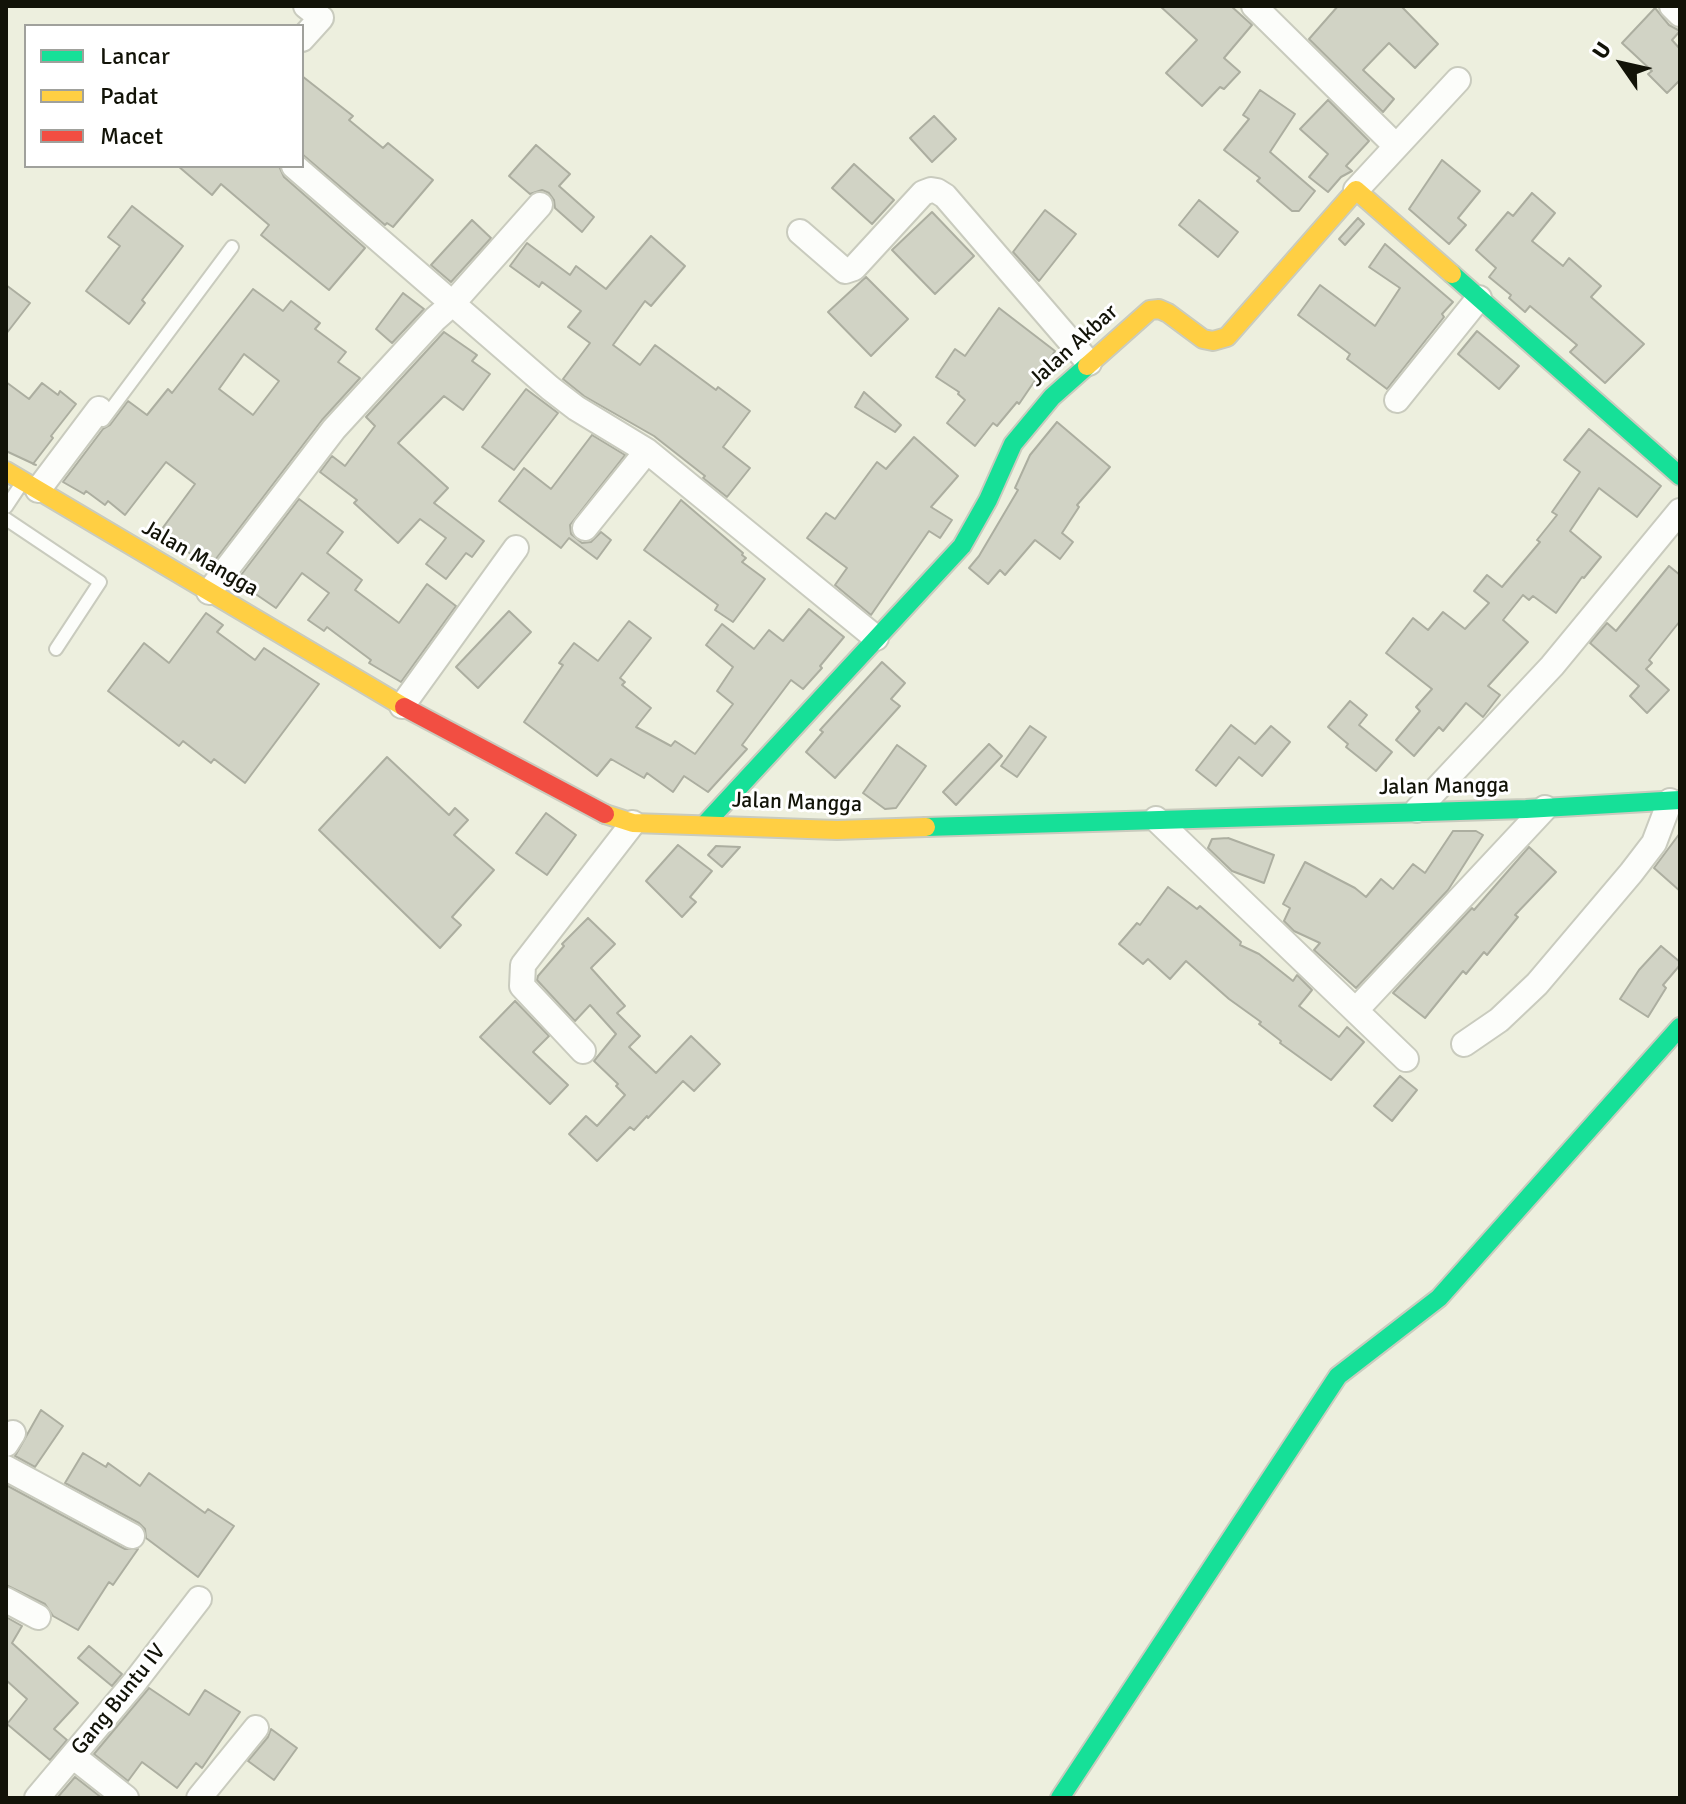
<!DOCTYPE html>
<style>
body{margin:0}
#map{position:relative;width:1686px;height:1804px;overflow:hidden;background:#edefde;font-family:Signika,sans-serif}
canvas{display:block}
.frame{position:absolute;inset:0;border:8px solid #121308;pointer-events:none}
.legend{position:absolute;left:24px;top:24px;width:280px;height:144px;box-sizing:border-box;background:#fff;border:2px solid #a0a19c;margin:0;padding:10px 14px;list-style:none;font-size:24px;color:#121308}
.legend li{display:flex;align-items:center;gap:16px;height:40px}
.legend b{width:40px;border:2px solid #a0a19c}
.north{position:absolute;left:1582px;top:24px;width:80px;height:80px;-webkit-text-stroke:6px #fff;paint-order:stroke;rotate:304deg;font-size:22px;font-weight:700;line-height:32px;text-align:center;color:#121308}
.north::after{content:'';display:block;margin:auto;width:28px;height:36px;background:#121308;clip-path:polygon(50% 0,100% 100%,50% 72%,0 100%)}
</style>
<div id="map">
<canvas width="1686" height="1804"></canvas>
<div class="frame"></div>
<ul class="legend">
<li><b style="height:10px;background:#16e098"></b>Lancar</li>
<li><b style="height:10px;background:#ffcf43"></b>Padat</li>
<li><b style="height:10px;background:#f24e42"></b>Macet</li>
</ul>
<div class="north">U</div>
</div>
<script>
const ctx = document.querySelector('canvas').getContext('2d');
ctx.lineJoin = 'round';
function paint(path, color) {
  ctx.fillStyle = color;
  ctx.fill(path, 'evenodd');
}
function poly(rows) {
  const path = new Path2D();
  for (const r of rows) {
    path.moveTo(r[0], r[1]);
    for (let i = 2; i < r.length; i += 2) path.lineTo(r[i], r[i + 1]);
  }
  return path;
}
function strokePath(path, color, width, dash) {
  ctx.strokeStyle = color;
  ctx.lineWidth = width;
  ctx.lineCap = dash ? 'butt' : 'round';
  ctx.setLineDash(dash || []);
  ctx.stroke(path);
}
function write(font, color, halo, rows, align = 'center') {
  ctx.font = font + ' Signika,sans-serif';
  ctx.lineWidth = 6;
  ctx.setLineDash([]);
  ctx.textBaseline = 'middle';
  ctx.strokeStyle = halo;
  ctx.fillStyle = color;
  for (const [text, x, y, turn = 0] of rows) {
    ctx.save();
    ctx.translate(x, y);
    ctx.rotate((+turn || 0) * Math.PI / 180);
    ctx.textAlign = isNaN(turn) ? turn : align;
    if (halo) ctx.strokeText(text, 0, 0);
    ctx.fillText(text, 0, 0);
    ctx.restore();
  }
}
const building = poly([
 [1160,6,1231,6,1252,25,1224,58,1240,72,1224,89,1220,87,1202,106,1166,73,1197,40,1160,6],
 [1338,6,1401,6,1438,44,1415,68,1389,43,1363,70,1394,99,1383,112,1309,39,1338,6],
 [1655,8,1669,25,1680,31,1672,40,1680,49,1680,80,1667,93,1648,74,1652,71,1622,43,1655,8],
 [302,76,353,116,349,120,383,148,388,143,433,180,393,227,387,223,385,225,302,154,302,76],
 [1260,90,1295,114,1270,152,1315,191,1299,211,1292,211,1257,181,1260,178,1224,150,1249,119,1243,115,1260,90],
 [1328,100,1369,141,1346,166,1352,171,1341,177,1328,192,1309,177,1328,154,1300,129,1328,100],
 [934,116,956,139,932,162,910,138,934,116],
 [536,145,570,174,559,186,594,217,582,232,555,208,554,200,549,193,542,190,530,194,509,176,536,145],
 [1442,160,1480,191,1458,218,1466,225,1449,244,1409,209,1442,160],
 [854,164,894,200,872,224,832,188,854,164],
 [178,166,279,166,284,177,365,248,329,290,261,235,269,225,221,184,212,195,178,166],
 [1532,193,1555,213,1532,241,1563,266,1569,258,1601,286,1591,297,1644,344,1605,383,1570,352,1577,345,1530,306,1525,312,1509,298,1511,295,1489,277,1496,268,1476,250,1508,212,1513,216,1532,193],
 [1199,200,1238,232,1218,257,1179,225,1199,200],
 [132,206,183,246,142,300,145,303,129,324,86,291,120,246,108,237,132,206],
 [1045,210,1076,234,1039,281,1013,252,1045,210],
 [932,212,974,256,935,294,892,250,932,212],
 [1358,218,1364,224,1345,245,1339,239,1358,218],
 [472,220,491,238,451,282,431,265,472,220],
 [651,236,685,266,651,306,645,301,613,345,640,365,655,345,716,390,718,387,750,411,723,447,750,468,727,497,703,478,705,476,654,436,584,396,563,379,590,343,568,327,581,311,542,282,539,287,510,266,527,243,570,275,576,266,606,289,651,236],
 [1385,244,1453,302,1442,314,1444,317,1387,389,1347,359,1350,354,1298,315,1320,285,1375,326,1400,288,1369,267,1385,244],
 [866,277,908,319,871,356,828,312,866,277],
 [6,285,30,303,6,334,6,285],
 [253,289,283,311,291,301,320,323,315,329,346,352,338,362,360,378,322,420,209,568,175,542,172,546,156,537,195,484,166,462,125,515,108,501,105,505,86,491,84,494,63,482,103,429,110,425,128,401,147,415,168,389,172,393,253,289],
 [244,354,279,381,253,415,219,389,244,354],
 [403,293,424,309,392,343,376,329,403,293],
 [999,308,1055,351,1019,404,1017,402,997,426,993,423,975,446,947,423,965,400,958,394,959,392,936,377,955,349,965,356,999,308],
 [1477,331,1519,366,1499,389,1458,354,1477,331],
 [444,332,477,355,472,361,490,374,463,410,444,396,398,443,448,488,434,503,484,541,472,557,466,553,446,579,426,564,446,538,420,519,398,543,354,503,357,500,320,472,332,456,345,466,375,426,366,417,444,332],
 [6,382,29,399,42,383,58,395,60,391,76,404,51,436,53,438,33,464,36,465,6,451,6,382],
 [526,389,558,413,514,470,482,447,526,389],
 [864,392,901,425,895,432,855,407,864,392],
 [1057,422,1110,467,1077,505,1079,507,1062,533,1073,542,1060,559,1035,540,1005,575,1000,570,988,584,969,568,979,556,1018,490,1015,488,1030,455,1057,422],
 [1589,429,1661,486,1637,517,1599,488,1570,531,1601,557,1584,578,1582,577,1556,613,1533,596,1529,600,1523,595,1503,620,1528,642,1488,686,1500,695,1483,717,1466,703,1443,731,1439,727,1414,756,1396,740,1420,711,1416,707,1432,689,1386,653,1413,618,1428,630,1443,612,1465,629,1489,603,1474,591,1487,575,1502,587,1540,542,1537,540,1557,515,1552,512,1580,472,1564,460,1589,429],
 [592,435,625,455,570,525,571,534,582,543,591,542,601,532,611,540,597,559,569,538,561,548,499,501,524,468,551,489,592,435],
 [914,437,958,476,931,507,952,520,940,538,929,531,871,615,835,585,847,568,807,538,826,513,835,519,877,462,886,469,914,437],
 [299,499,343,532,327,553,362,580,355,590,399,623,427,584,456,606,401,682,369,663,371,660,327,627,324,631,308,620,329,593,302,573,276,608,241,584,240,587,235,583,299,499],
 [681,500,743,553,742,555,746,558,742,562,765,579,733,622,715,610,718,605,644,550,681,500],
 [1669,566,1680,575,1680,621,1649,660,1652,663,1646,669,1669,690,1647,713,1630,696,1639,686,1590,643,1607,623,1616,631,1669,566],
 [809,609,844,637,820,666,822,668,803,689,791,680,742,745,747,749,708,792,684,776,673,792,647,773,644,778,611,759,597,776,524,722,563,665,559,663,574,643,598,661,629,621,651,638,620,678,625,682,622,685,651,708,636,727,671,746,675,741,695,754,733,704,717,691,733,667,706,645,722,624,754,649,769,630,783,641,809,609],
 [509,611,531,632,478,688,456,667,509,611],
 [206,613,223,625,217,632,255,660,264,648,319,684,245,783,214,759,211,763,183,741,179,746,108,691,144,643,169,663,206,613],
 [882,662,905,683,891,699,900,706,835,778,806,752,823,732,820,730,882,662],
 [1350,701,1367,715,1359,725,1392,752,1376,771,1346,747,1348,744,1328,727,1350,701],
 [1231,725,1255,744,1271,726,1290,742,1262,776,1239,757,1216,786,1196,770,1231,725],
 [1030,726,1046,737,1017,777,1001,766,1030,726],
 [989,744,1002,756,956,805,943,792,989,744],
 [897,745,926,766,896,808,885,809,863,793,897,745],
 [387,757,449,815,455,808,468,820,454,835,494,870,452,917,461,925,440,948,319,830,387,757],
 [546,813,576,835,547,875,516,853,546,813],
 [1453,831,1476,831,1483,835,1448,890,1356,988,1314,950,1320,943,1294,931,1284,921,1290,908,1283,904,1305,862,1355,888,1366,897,1381,879,1393,889,1413,864,1425,873,1453,831],
 [1680,833,1680,891,1654,868,1680,833],
 [1228,838,1274,855,1264,883,1232,871,1208,848,1212,839,1228,838],
 [678,845,712,871,690,897,696,902,682,917,646,881,678,845],
 [716,846,740,847,722,867,708,855,716,846],
 [1529,847,1556,872,1515,915,1518,917,1487,955,1484,952,1466,974,1463,971,1425,1018,1393,993,1472,908,1474,910,1529,847],
 [1168,887,1197,909,1200,906,1241,942,1240,945,1259,954,1293,981,1297,975,1312,990,1299,1006,1339,1037,1347,1027,1364,1042,1331,1080,1280,1043,1281,1041,1259,1024,1261,1022,1229,999,1186,961,1170,979,1148,959,1143,964,1119,944,1137,923,1140,925,1168,887],
 [588,918,615,944,591,968,625,1006,617,1013,640,1036,629,1047,656,1073,691,1036,720,1064,694,1091,683,1081,648,1118,647,1116,634,1130,630,1127,597,1161,569,1134,586,1116,597,1126,625,1095,616,1086,618,1084,594,1061,616,1034,590,1005,575,1021,537,980,538,976,564,946,562,944,588,918],
 [1661,946,1680,962,1680,965,1663,985,1666,988,1648,1017,1620,999,1639,970,1661,946],
 [515,1001,549,1036,533,1052,568,1085,550,1104,480,1037,515,1001],
 [1400,1076,1417,1090,1392,1121,1374,1106,1400,1076],
 [41,1410,63,1426,35,1467,15,1456,41,1410],
 [83,1453,106,1467,108,1463,140,1486,149,1473,205,1513,208,1509,234,1526,198,1577,146,1538,145,1529,139,1523,65,1483,83,1453],
 [6,1485,125,1549,138,1549,113,1585,109,1582,78,1630,53,1616,45,1604,6,1585,6,1485],
 [6,1617,22,1626,12,1643,78,1703,54,1729,67,1740,50,1760,7,1724,27,1699,6,1680,6,1617],
 [89,1646,122,1674,112,1686,78,1658,89,1646],
 [149,1688,189,1715,205,1690,240,1712,202,1768,196,1763,177,1788,142,1762,128,1781,94,1754,149,1688],
 [271,1729,297,1748,274,1780,248,1761,268,1737,271,1729],
 [75,1777,102,1798,57,1798,75,1777]
]);
paint(building, '#d1d3c5');
strokePath(building, '#acaea0', 2);
const lane = poly([
 [103,420,232,247],
 [6,507,22,483],
 [6,519,100,582,56,649]
]);
const street = poly([
 [1254,6,1396,146],
 [1672,6,1680,14],
 [302,39,321,18,306,6],
 [294,166,550,388,576,408,647,451,876,638],
 [1356,190,1458,80],
 [800,232,845,271,854,268,923,193,931,190,937,191,945,196,1089,363],
 [1397,400,1479,298],
 [38,490,99,409],
 [585,528,647,451],
 [209,592,334,429,435,319,452,304,540,205],
 [402,706,516,548],
 [1417,810,1552,666,1680,511],
 [1156,819,1406,1059],
 [1356,1010,1545,808],
 [1464,1044,1499,1020,1537,984,1631,873,1654,843,1670,801],
 [583,1051,522,986,523,965,633,823],
 [6,1444,13,1433],
 [6,1468,132,1536],
 [6,1600,38,1617],
 [74,1757,126,1798],
 [37,1798,134,1683,199,1599],
 [199,1798,256,1728]
]);
const fast = poly([
 [1452,274,1680,476],
 [705,824,962,546,988,500,1013,444,1052,397,1087,366],
 [926,827,1526,809,1680,800],
 [1060,1798,1338,1376,1439,1298,1680,1027]
]);
const slow = poly([
 [1087,366,1150,310,1159,309,1168,313,1203,339,1213,341,1227,337,1356,190,1452,274],
 [6,471,404,707],
 [605,814,633,823,837,830,926,827]
]);
const jam = poly([
 [404,707,605,814]
]);
strokePath(lane, '#c9cbbe', 16);
strokePath(street, '#c9cbbe', 28);
strokePath(fast, '#c9cbbe', 22);
strokePath(slow, '#c9cbbe', 22);
strokePath(jam, '#c9cbbe', 22);
strokePath(lane, '#fcfdfa', 12);
strokePath(street, '#fcfdfa', 24);
strokePath(fast, '#16e098', 18);
strokePath(slow, '#ffcf43', 18);
strokePath(jam, '#f24e42', 18);
write('22px', '#121308', '#fff', [
 ["Jalan Akbar",1074,346,-42],
 ["Jalan Mangga",200,559,30],
 ["Jalan Mangga",1444,787,-1],
 ["Jalan Mangga",797,803,2],
 ["Gang Buntu IV",119,1700,-51]
]);
</script>
